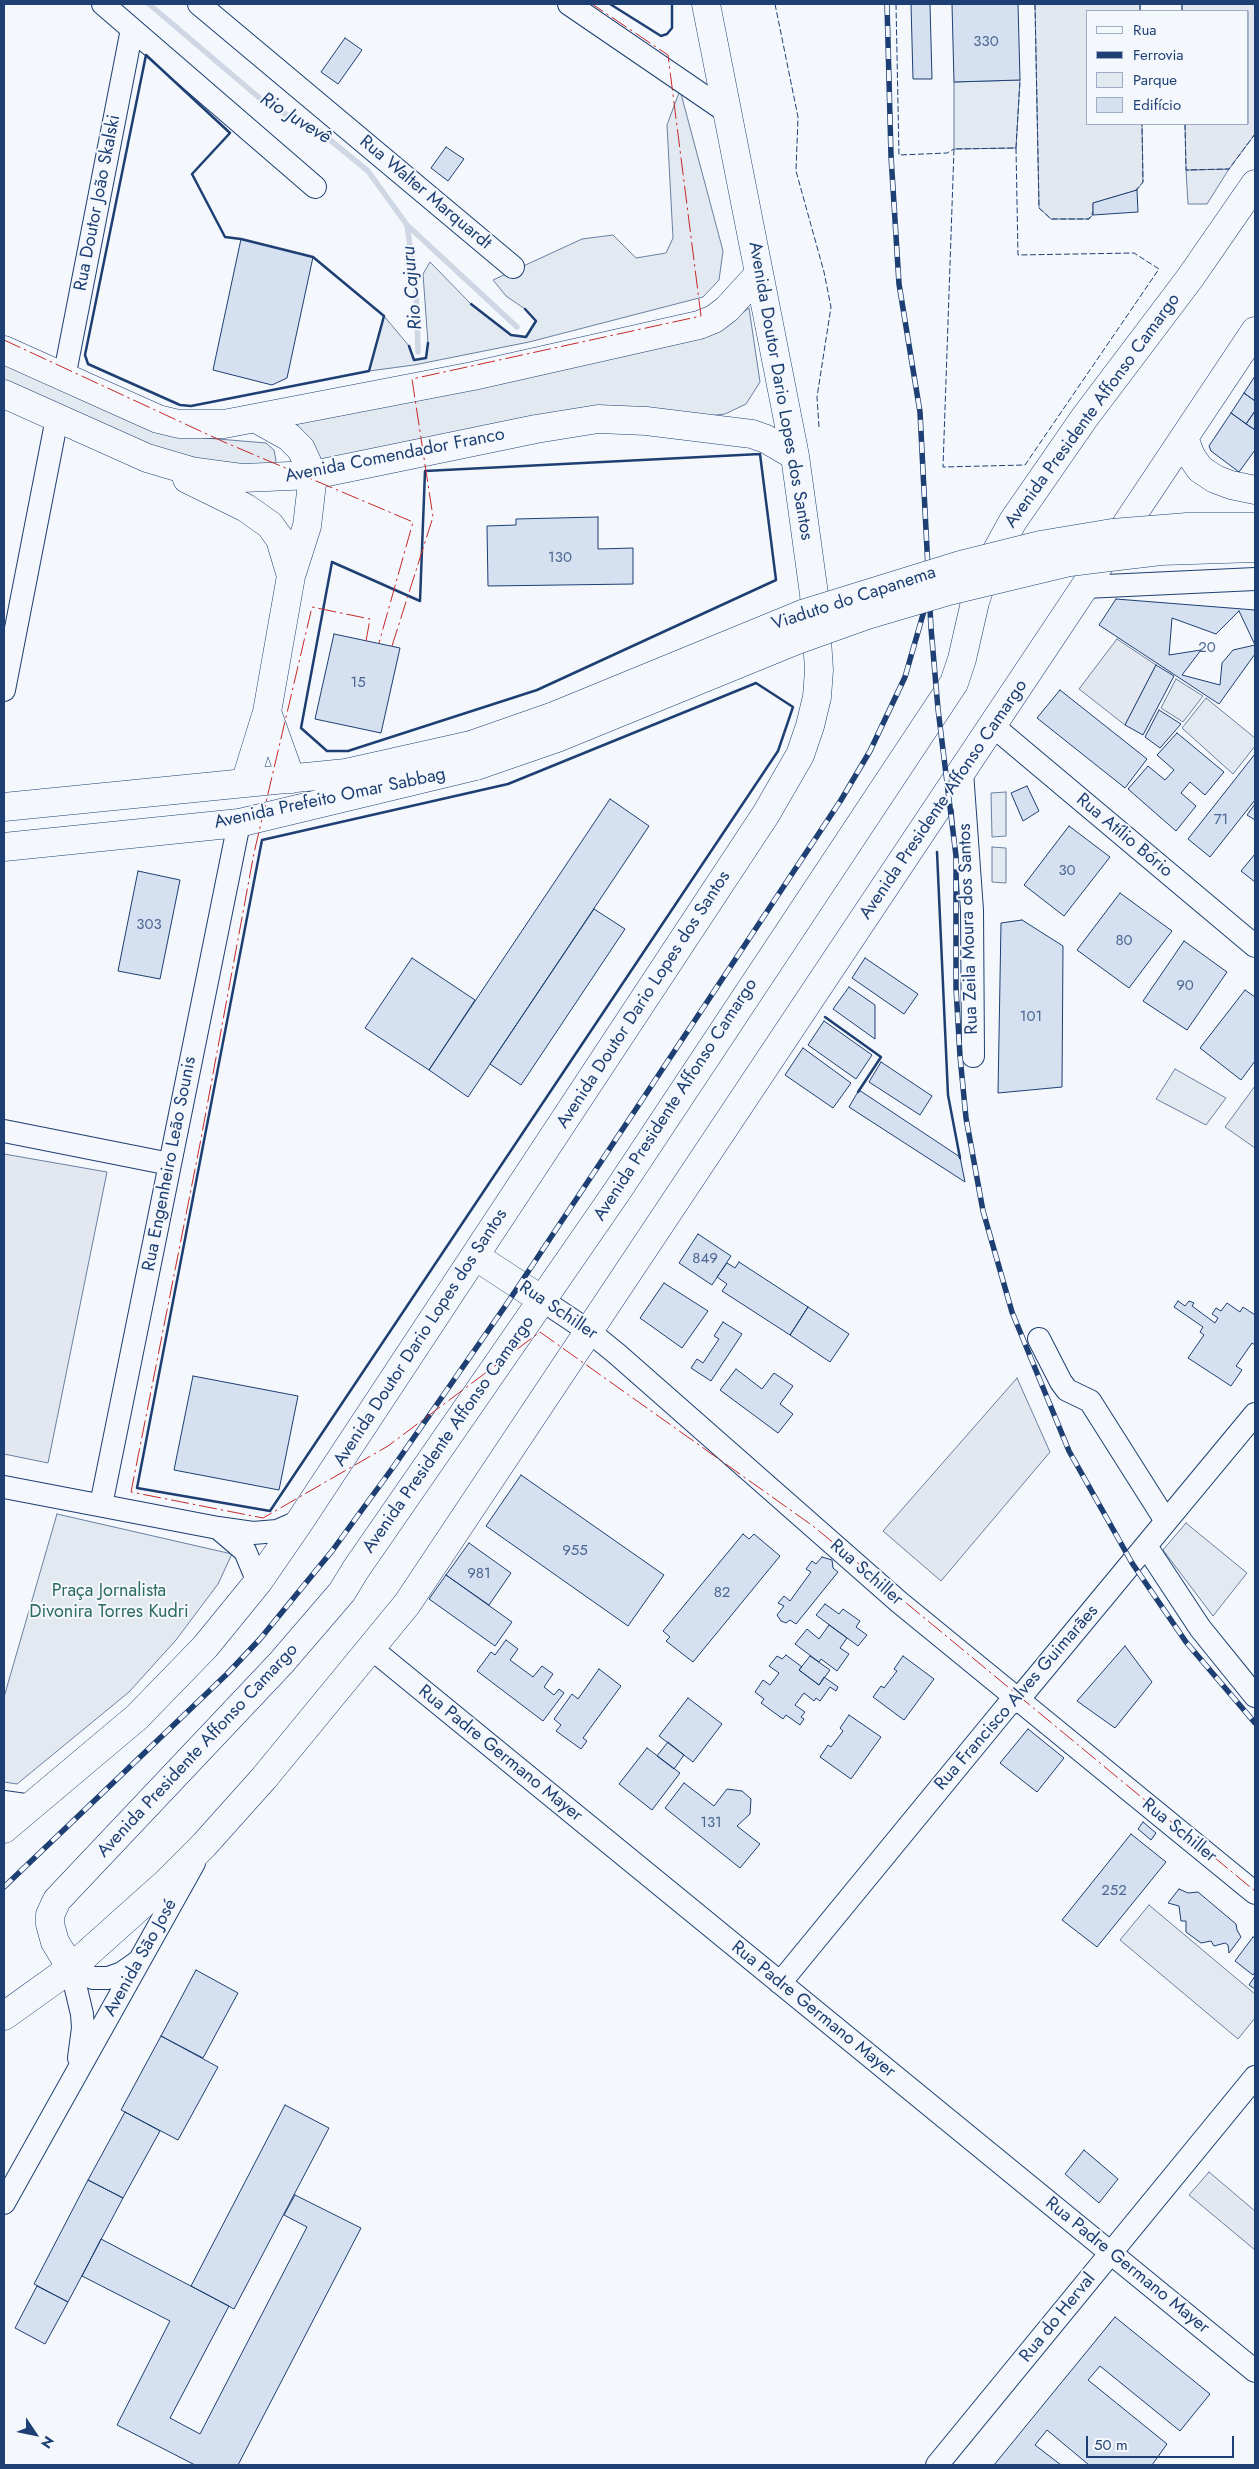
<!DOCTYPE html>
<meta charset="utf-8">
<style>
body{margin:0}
#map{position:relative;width:1259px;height:2469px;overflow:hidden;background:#f4f7fb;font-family:Jost,sans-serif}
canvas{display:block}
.frame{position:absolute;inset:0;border:5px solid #1d3f73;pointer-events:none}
.legend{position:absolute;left:1086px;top:10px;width:162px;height:115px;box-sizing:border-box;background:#f4f7fb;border:1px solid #9eadc5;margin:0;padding:6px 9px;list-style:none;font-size:15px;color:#1d3f73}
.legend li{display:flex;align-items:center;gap:10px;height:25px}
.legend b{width:25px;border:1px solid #9eadc5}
.north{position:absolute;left:10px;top:2409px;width:50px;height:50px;-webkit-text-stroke:4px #f4f7fb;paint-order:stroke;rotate:124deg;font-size:14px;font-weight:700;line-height:20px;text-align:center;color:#1d3f73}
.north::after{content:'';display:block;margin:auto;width:18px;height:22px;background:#1d3f73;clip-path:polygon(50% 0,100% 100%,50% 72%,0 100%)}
.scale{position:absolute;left:1086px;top:2436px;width:148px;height:22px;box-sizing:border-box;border:2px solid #1d3f73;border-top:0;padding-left:6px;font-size:15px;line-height:18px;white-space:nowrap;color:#1d3f73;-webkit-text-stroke:4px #f4f7fb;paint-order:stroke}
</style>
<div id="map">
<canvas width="1259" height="2469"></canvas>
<div class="frame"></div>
<ul class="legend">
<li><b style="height:6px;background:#f4f7fb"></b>Rua</li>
<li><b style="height:6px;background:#1d3f73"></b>Ferrovia</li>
<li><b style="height:14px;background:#e3e9f0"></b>Parque</li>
<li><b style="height:14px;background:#d5e0f0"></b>Edifício</li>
</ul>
<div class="north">N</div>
<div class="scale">50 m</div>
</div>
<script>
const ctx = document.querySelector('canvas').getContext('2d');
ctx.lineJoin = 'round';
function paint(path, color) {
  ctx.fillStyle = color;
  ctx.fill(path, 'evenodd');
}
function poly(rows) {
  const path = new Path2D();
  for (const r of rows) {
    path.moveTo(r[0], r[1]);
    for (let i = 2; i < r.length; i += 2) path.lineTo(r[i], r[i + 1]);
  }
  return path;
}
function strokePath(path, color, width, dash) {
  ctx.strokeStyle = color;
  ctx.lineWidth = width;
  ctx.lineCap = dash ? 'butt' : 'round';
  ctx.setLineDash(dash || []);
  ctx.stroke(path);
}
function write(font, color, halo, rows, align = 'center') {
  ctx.font = font + ' Jost,sans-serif';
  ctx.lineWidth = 4;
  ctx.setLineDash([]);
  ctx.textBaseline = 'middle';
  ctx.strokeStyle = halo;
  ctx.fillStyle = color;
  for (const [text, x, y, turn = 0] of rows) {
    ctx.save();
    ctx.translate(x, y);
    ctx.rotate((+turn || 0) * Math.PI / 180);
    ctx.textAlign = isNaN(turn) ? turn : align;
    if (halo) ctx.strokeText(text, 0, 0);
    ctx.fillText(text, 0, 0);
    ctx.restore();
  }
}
const green = poly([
 [1020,80,1016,148,954,149,954,82,1020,80],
 [680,90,723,251,719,280,703,297,529,342,414,365,369,371,384,316,409,346,414,360,426,358,428,343,423,274,430,262,471,304,496,324,511,335,525,337,536,321,525,309,506,296,493,280,582,239,613,235,636,258,666,253,673,238,667,125,680,90],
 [1229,169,1207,204,1188,204,1186,170,1229,169],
 [749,308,760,382,746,404,725,414,319,462,289,422,732,320,749,308],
 [4,361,194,437,266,443,274,450,276,461,274,466,199,464,4,388,4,361],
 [1176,679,1203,696,1183,722,1161,708,1176,679],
 [1206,698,1255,738,1255,746,1233,774,1182,728,1206,698],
 [1006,792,1006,836,992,837,991,793,1006,792],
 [992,847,1006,848,1006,883,992,882,992,847],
 [1175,1069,1226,1098,1206,1125,1156,1099,1175,1069],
 [57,1514,232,1554,218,1584,176,1640,129,1692,17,1784,4,1782,4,1697,57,1514],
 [1186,1523,1247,1573,1213,1616,1163,1550,1186,1523],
 [1149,1905,1255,1994,1255,2018,1238,2039,1120,1940,1149,1905]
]);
paint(green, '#e3e9f0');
strokePath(green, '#687fa3', 1);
const parking = poly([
 [1035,4,1140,4,1140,11,1088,11,1088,124,1142,124,1143,182,1137,190,1093,203,1093,215,1089,219,1051,219,1039,208,1035,4],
 [1182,4,1255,4,1255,134,1229,169,1186,170,1185,124,1248,124,1248,11,1182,11,1182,4],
 [1117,639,1156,665,1125,725,1079,689,1117,639],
 [1255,1086,1255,1148,1225,1127,1255,1086],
 [4,1154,107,1172,48,1463,4,1454,4,1154],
 [1017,1378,1050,1452,941,1581,883,1531,1017,1378],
 [1209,2172,1255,2211,1255,2250,1189,2195,1209,2172]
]);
paint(parking, '#e3e8f0');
strokePath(parking, '#687fa3', 1);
strokePath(poly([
 [149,4,269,106,318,130,368,171,407,225,517,327],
 [407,225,416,286,418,352]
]), '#cfd7e4', 5.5);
const building = poly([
 [911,4,930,4,932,79,913,79,911,4],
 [952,4,1018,4,1020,80,954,82,952,4],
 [345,38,362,50,338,84,321,72,345,38],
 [446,147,464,159,448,181,431,168,446,147],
 [1137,190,1138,212,1093,215,1093,203,1137,190],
 [241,239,313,257,287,378,272,385,213,370,241,239],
 [1255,376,1255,401,1244,393,1255,376],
 [1244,393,1255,401,1255,411,1246,424,1231,413,1244,393],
 [1255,411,1255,430,1246,424,1255,411],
 [1231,413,1255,430,1255,450,1239,472,1211,451,1209,446,1231,413],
 [598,517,598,549,633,548,633,584,488,586,487,526,516,525,516,519,598,517],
 [1116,599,1255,610,1255,654,1219,704,1099,625,1116,599],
 [1239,611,1255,645,1233,650,1222,663,1220,685,1182,675,1201,650,1169,655,1172,618,1216,634,1239,611],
 [334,634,400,648,381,733,315,719,334,634],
 [1156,665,1174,676,1143,735,1125,725,1156,665],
 [1060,690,1147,759,1125,788,1037,718,1060,690],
 [1159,710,1181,724,1160,748,1145,737,1159,710],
 [1177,733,1224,772,1205,795,1190,782,1181,793,1196,806,1176,831,1128,789,1148,766,1165,780,1174,770,1157,755,1177,733],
 [1255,754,1255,800,1210,857,1188,839,1255,754],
 [1027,786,1039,811,1023,821,1011,793,1027,786],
 [610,799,649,826,468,1097,429,1070,610,799],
 [1255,804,1255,820,1247,815,1255,804],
 [1069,826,1110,857,1064,916,1024,885,1069,826],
 [1255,854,1255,882,1241,871,1255,854],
 [138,871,180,880,160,979,118,971,138,871],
 [1120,893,1172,931,1129,988,1077,950,1120,893],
 [594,909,625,929,521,1085,490,1064,594,909],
 [1022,920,1063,946,1062,1087,998,1093,1001,923,1022,920],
 [1184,941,1227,972,1187,1030,1143,1001,1184,941],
 [412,958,475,1000,429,1070,365,1028,412,958],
 [865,958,918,994,904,1014,852,978,865,958],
 [849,987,875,1005,875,1039,833,1009,849,987],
 [1245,990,1255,997,1255,1061,1241,1080,1200,1048,1245,990],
 [824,1021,872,1055,856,1079,808,1045,824,1021],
 [803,1048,851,1083,833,1108,785,1075,803,1048],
 [881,1062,932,1096,920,1115,869,1082,881,1062],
 [859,1090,960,1157,965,1182,849,1107,859,1090],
 [698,1234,731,1256,712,1285,679,1263,698,1234],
 [739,1262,808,1307,790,1335,722,1291,727,1284,717,1277,727,1263,735,1268,739,1262],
 [664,1283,708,1311,682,1348,640,1318,664,1283],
 [1178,1301,1185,1306,1189,1301,1194,1303,1192,1306,1215,1323,1218,1318,1212,1314,1216,1308,1221,1311,1227,1303,1240,1312,1243,1307,1255,1315,1255,1345,1252,1343,1236,1366,1242,1370,1231,1386,1188,1358,1204,1335,1200,1332,1203,1327,1174,1307,1178,1301],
 [808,1307,849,1334,830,1362,790,1335,808,1307],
 [723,1322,742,1334,711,1381,691,1368,697,1359,703,1363,719,1339,714,1336,723,1322],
 [736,1369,762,1389,774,1373,793,1386,780,1404,793,1414,778,1433,720,1390,736,1369],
 [193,1376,298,1396,279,1490,174,1470,193,1376],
 [521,1475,664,1575,628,1626,486,1526,521,1475],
 [743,1534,749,1539,754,1534,780,1556,693,1662,666,1641,670,1637,663,1631,743,1534],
 [469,1543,511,1573,489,1605,446,1575,469,1543],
 [822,1557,832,1560,833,1568,838,1572,796,1624,790,1620,786,1623,781,1621,777,1615,784,1606,778,1603,784,1596,790,1601,811,1572,806,1569,812,1561,816,1564,822,1557],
 [446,1575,512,1622,495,1646,429,1599,446,1575],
 [825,1604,839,1614,843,1609,860,1621,856,1627,867,1635,858,1646,816,1615,825,1604],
 [829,1625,847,1638,840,1648,849,1654,837,1671,821,1659,819,1662,795,1644,807,1629,819,1639,829,1625],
 [506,1640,518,1649,510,1660,533,1677,542,1666,553,1674,544,1687,554,1695,559,1689,564,1693,543,1721,477,1671,491,1652,495,1655,506,1640],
 [1125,1646,1152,1682,1115,1728,1077,1701,1125,1646],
 [786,1655,802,1667,799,1670,819,1685,824,1677,838,1687,836,1691,830,1687,820,1701,816,1698,814,1701,804,1693,795,1705,805,1712,801,1717,804,1719,800,1725,786,1715,783,1719,761,1703,764,1699,755,1692,763,1680,770,1685,779,1673,769,1666,777,1656,782,1659,786,1655],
 [810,1656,830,1670,819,1685,799,1670,810,1656],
 [903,1656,934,1679,904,1720,873,1697,881,1686,884,1688,897,1671,894,1669,903,1656],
 [599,1669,621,1686,583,1738,587,1741,581,1749,556,1731,561,1725,554,1719,572,1694,578,1699,599,1669],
 [688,1698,722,1724,693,1762,659,1736,688,1698],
 [849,1715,881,1737,851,1779,820,1757,828,1745,831,1747,843,1731,840,1728,849,1715],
 [1028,1729,1064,1758,1037,1792,1000,1763,1028,1729],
 [668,1742,684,1755,674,1769,657,1756,668,1742],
 [647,1748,680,1773,652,1810,619,1784,647,1748],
 [684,1783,714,1806,727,1789,742,1791,751,1799,750,1814,737,1826,760,1844,740,1868,665,1808,684,1783],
 [1143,1822,1156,1833,1151,1840,1138,1829,1143,1822],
 [1131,1834,1166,1862,1097,1947,1062,1920,1131,1834],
 [1179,1889,1188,1893,1198,1892,1236,1924,1237,1930,1241,1937,1229,1953,1228,1945,1225,1943,1214,1946,1211,1941,1201,1943,1186,1932,1186,1921,1181,1921,1179,1906,1168,1903,1179,1889],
 [1253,1937,1255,1938,1255,1972,1253,1975,1235,1961,1253,1937],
 [196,1970,238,1993,203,2058,161,2036,196,1970],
 [1255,1976,1255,1989,1249,1985,1255,1976],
 [161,2036,218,2067,178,2140,121,2110,161,2036],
 [285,2105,329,2128,234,2309,191,2286,285,2105],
 [125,2112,160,2131,123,2198,88,2180,125,2112],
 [1084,2150,1118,2179,1099,2203,1065,2174,1084,2150],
 [88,2180,123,2198,68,2302,34,2284,88,2180],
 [295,2195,361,2228,238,2465,195,2465,117,2425,170,2321,82,2276,101,2239,229,2306,170,2418,200,2434,307,2227,284,2215,295,2195],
 [37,2286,68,2302,45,2344,15,2328,37,2286],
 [1115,2317,1210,2394,1180,2431,1100,2366,1088,2380,1167,2444,1152,2465,1089,2465,1047,2430,1035,2445,1061,2465,994,2465,1115,2317]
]);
paint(building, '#d5e0f0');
strokePath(building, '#1d3f73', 1);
const minor = poly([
 [103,4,315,187],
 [199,4,513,267],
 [569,4,727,112],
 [64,378,132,29],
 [1085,587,1255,579],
 [4,690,57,418],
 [993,726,1255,946],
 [962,772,972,910,973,1056],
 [4,1131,170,1164],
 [542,1300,590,1332,617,1354,899,1602,1255,1893],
 [1039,1339,1061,1382,1067,1390,1090,1401,1166,1521],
 [4,1487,218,1528,253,1533,277,1531,300,1521],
 [101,1505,239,823],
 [218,1528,245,1551,258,1582],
 [1146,1546,1200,1628,1255,1696],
 [372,1649,1255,2371],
 [4,1802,32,1806],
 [71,1968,82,2014,83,2028,79,2058],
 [71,1968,93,1978,108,1978,122,1973,139,1961],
 [780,1983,1008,1705,1018,1700,1255,1414],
 [4,2203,194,1863],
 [937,2465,1255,2077]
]);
const major = poly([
 [4,350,158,419,179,424,224,424,473,376,699,325,714,319,727,309,759,274],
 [4,394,147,458,191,471,243,478,313,475,536,429,598,419,646,421,752,434,766,439,795,456],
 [1184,438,1191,456,1200,469,1215,479,1231,485,1255,490],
 [187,479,246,508,270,525,280,539,291,576],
 [267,712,291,779],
 [245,783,267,712,291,576,307,526,313,475,301,449,289,437,255,418],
 [4,807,346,773,471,745],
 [4,847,239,823,476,766],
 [475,1256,542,1300],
 [4,1829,137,1717,205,1647,258,1582,300,1521,766,814,800,755,810,726,817,697,819,670,814,594,795,456,706,4],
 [71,1968,55,1942,50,1924,50,1915,57,1900,281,1663,342,1592,356,1569,616,1193,954,683,962,659,975,602,985,572,1013,521,1085,417,1190,278,1255,184],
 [4,2016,71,1968,166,1883,204,1845,264,1778,407,1604,1255,331]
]);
strokePath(minor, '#1d3f73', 24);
strokePath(major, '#1d3f73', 29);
strokePath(minor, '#f4f7fb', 22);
strokePath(major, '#f4f7fb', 28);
const rail = poly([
 [887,4,891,156,899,284,920,412,931,628,938,709,956,856,956,988,960,1056,966,1118,983,1211,1012,1312,1069,1451,1132,1563,1186,1642,1255,1723],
 [4,1887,227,1674,260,1639,332,1551,394,1466,506,1305,841,800,870,751,905,677,926,604]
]);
strokePath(rail, '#1d3f73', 5.5);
strokePath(rail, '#f4f7fb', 4, [11]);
const majorBridge = poly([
 [471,745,554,716,805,613,960,565,1040,545,1112,533,1187,527,1255,527],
 [476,766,557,738,797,640,867,615,945,592,1070,562,1110,557,1161,551,1255,548]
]);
strokePath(majorBridge, '#1d3f73', 29, []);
strokePath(majorBridge, '#f4f7fb', 28);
strokePath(poly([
 [775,4,798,117,796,171,824,272,831,307,817,397,819,427],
 [896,4,899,155,947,153,954,149],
 [1035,4,1039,208,1051,219,1089,219,1093,212],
 [1140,4,1140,11],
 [1182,4,1182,11],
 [1185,124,1186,170,1229,169,1255,134],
 [1016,148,1018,255,1134,253,1159,269,1025,465,943,467,954,149,1016,148],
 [1016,148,1020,80],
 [1135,191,1143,182,1142,124]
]), '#1d3f73', 1, [6, 2.5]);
strokePath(poly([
 [610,4,661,36,667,34,672,28,672,4],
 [146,55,230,133,192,174,225,237,241,239,313,257,384,316,369,371,191,406,180,405,88,364,85,355,146,55],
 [471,304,511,335,526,337,536,321,525,309],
 [409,346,414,360,426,358,428,343],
 [760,454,776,580,537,690,348,751,327,751,301,728,332,562,420,601,425,471,760,454],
 [756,683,793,707,778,751,270,1511,137,1488,262,840,508,784,756,683],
 [937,852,948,1095,960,1158],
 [825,1017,881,1057,858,1092]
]), '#1d3f73', 2.5);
strokePath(poly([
 [4,340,224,442,413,522,379,643],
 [366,641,370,619,312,607,254,853,200,1144,131,1492,263,1518,388,1446,540,1332,813,1526,1255,1891],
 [392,646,433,517,412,379,701,316,668,55,592,4]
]), '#c62828', 1, [18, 4, 2.5, 4]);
write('15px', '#4b6792', null, [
 ["330",986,42],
 ["130",560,558],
 ["20",1207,648],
 ["15",358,683],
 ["71",1221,820],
 ["30",1067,871],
 ["303",149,925],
 ["80",1124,941],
 ["90",1185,986],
 ["101",1031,1017],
 ["849",705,1259],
 ["955",575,1551],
 ["981",479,1574],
 ["82",722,1593],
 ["131",711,1823],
 ["252",1114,1891]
]);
write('18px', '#1d3f73', '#f4f7fb', [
 ["Rua Walter Marquardt",425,193,40],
 ["Rua Doutor João Skalski",98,203,-79],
 ["Avenida Doutor Dario Lopes dos Santos",780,391,80],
 ["Avenida Presidente Affonso Camargo",1093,411,-54],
 ["Avenida Comendador Franco",395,456,-11],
 ["Viaduto do Capanema",854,599,-18],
 ["Avenida Prefeito Omar Sabbag",330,799,-12],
 ["Avenida Presidente Affonso Camargo",944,800,-56],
 ["Rua Atílio Bório",1124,836,40],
 ["Rua Zeila Moura dos Santos",969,929,-92],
 ["Avenida Doutor Dario Lopes dos Santos",644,1000,-57],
 ["Avenida Presidente Affonso Camargo",676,1100,-57],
 ["Rua Engenheiro Leão Sounis",170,1164,-79],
 ["Rua Schiller",558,1311,34],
 ["Avenida Doutor Dario Lopes dos Santos",421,1338,-57],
 ["Avenida Presidente Affonso Camargo",449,1435,-55],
 ["Rua Schiller",866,1573,41],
 ["Rua Francisco Alves Guimarães",1017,1698,-49],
 ["Avenida Presidente Affonso Camargo",198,1751,-47],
 ["Rua Padre Germano Mayer",500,1754,39],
 ["Rua Schiller",1179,1831,39],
 ["Avenida São José",141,1958,-61],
 ["Rua Padre Germano Mayer",813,2010,39],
 ["Rua Padre Germano Mayer",1127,2266,39],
 ["Rua do Herval",1058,2318,-51]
]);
write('18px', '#2c6c60', '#f4f7fb', [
 ["Praça Jornalista",109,1592],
 ["Divonira Torres Kudri",109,1613]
]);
write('italic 19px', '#1d3f73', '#f4f7fb', [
 ["Rio Juvevê",295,119,32],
 ["Rio Cajuru",413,288,-95]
]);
</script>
